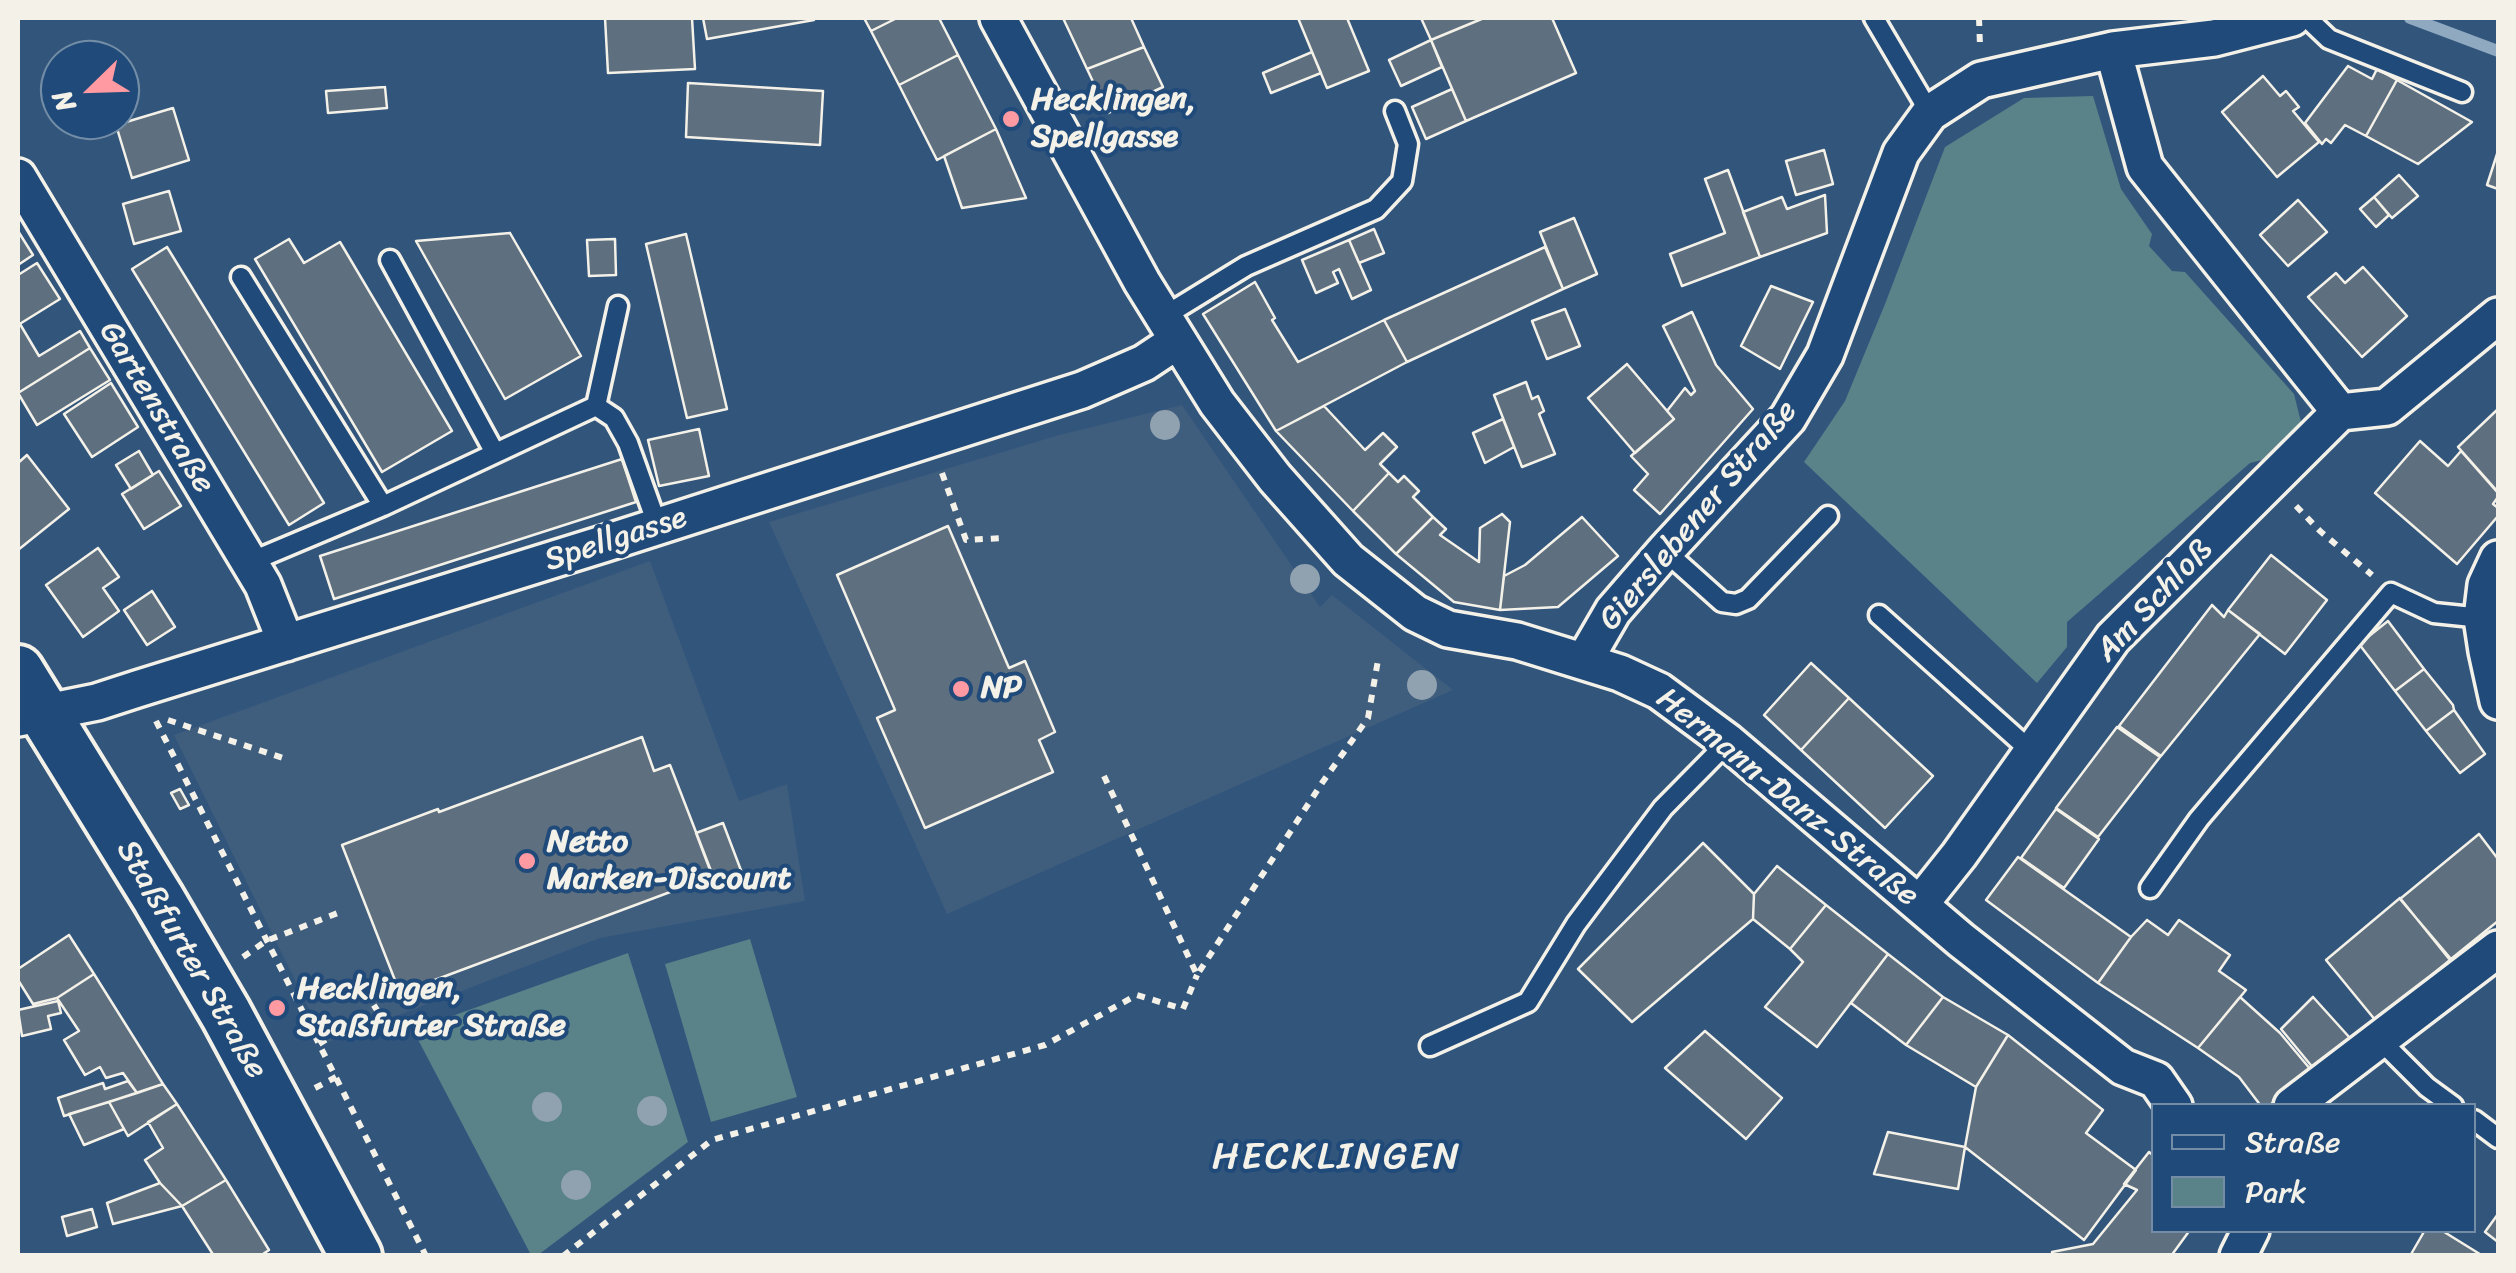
<!DOCTYPE html>
<meta charset="utf-8">
<style>
body{margin:0}
#map{position:relative;width:2516px;height:1273px;overflow:hidden;background:#32557c;font-family:Sriracha,sans-serif}
canvas{display:block}
.frame{position:absolute;inset:0;border:20px solid #f4f1e8;pointer-events:none}
.legend{position:absolute;left:2151px;top:1103px;width:325px;height:130px;box-sizing:border-box;background:#1f4a7a;border:2px solid #748da6;margin:0;padding:12px 18px;list-style:none;font-size:30px;color:#f4f1e8}
.legend li{display:flex;align-items:center;gap:20px;height:50px}
.legend b{width:50px;border:2px solid #748da6}
.north{position:absolute;left:40px;top:40px;width:100px;height:100px;box-sizing:border-box;background:#1f4a7a;border:2px solid #748da6;border-radius:50%;rotate:247deg;font-size:28px;font-weight:700;line-height:40px;text-align:center;color:#f4f1e8}
.north::after{content:'';display:block;margin:auto;width:35px;height:45px;background:#ff9aa2;clip-path:polygon(50% 0,100% 100%,50% 72%,0 100%)}
</style>
<div id="map">
<canvas width="2516" height="1273"></canvas>
<div class="frame"></div>
<ul class="legend">
<li><b style="height:12px;background:#1f4a7a"></b>Straße</li>
<li><b style="height:28px;background:#5a8289"></b>Park</li>
</ul>
<div class="north">N</div>
</div>
<script>
const ctx = document.querySelector('canvas').getContext('2d');
ctx.lineJoin = 'round';
function paint(path, color) {
  ctx.fillStyle = color;
  ctx.fill(path, 'evenodd');
}
function poly(rows) {
  const path = new Path2D();
  for (const r of rows) {
    path.moveTo(r[0], r[1]);
    for (let i = 2; i < r.length; i += 2) path.lineTo(r[i], r[i + 1]);
  }
  return path;
}
function strokePath(path, color, width, dash) {
  ctx.strokeStyle = color;
  ctx.lineWidth = width;
  ctx.lineCap = dash ? 'butt' : 'round';
  ctx.setLineDash(dash || []);
  ctx.stroke(path);
}
function write(font, color, halo, rows, align = 'center') {
  ctx.font = font + ' Sriracha,sans-serif';
  ctx.lineWidth = 8;
  ctx.setLineDash([]);
  ctx.textBaseline = 'middle';
  ctx.strokeStyle = halo;
  ctx.fillStyle = color;
  for (const [text, x, y, turn = 0] of rows) {
    ctx.save();
    ctx.translate(x, y);
    ctx.rotate((+turn || 0) * Math.PI / 180);
    ctx.textAlign = isNaN(turn) ? turn : align;
    if (halo) ctx.strokeText(text, 0, 0);
    ctx.fillText(text, 0, 0);
    ctx.restore();
  }
}
paint(poly([
 [1182,405,1320,607,1332,595,1453,690,947,914,769,522,1059,435],
 [650,561,739,801,787,784,805,901,600,938,326,1043,174,735]
]), '#3f5d7d');
paint(poly([
 [2093,96,2121,189,2152,234,2149,246,2172,271,2185,272,2294,394,2301,422,2266,459,2250,463,2067,622,2067,647,2037,683,1804,462,1845,401,1885,304,1945,147,2024,98],
 [750,939,797,1097,711,1122,665,964],
 [628,953,688,1142,538,1255,531,1255,413,1030]
]), '#5a8289');
strokePath(poly([
 [2410,18,2498,51]
]), '#8ea9c0', 12);
const building = poly([
 [605,18,692,18,695,69,608,73,605,18],
 [703,18,814,18,814,20,707,39,703,18],
 [864,18,897,18,871,31,864,18],
 [897,18,939,18,958,55,899,85,871,31,897,18],
 [1063,18,1131,18,1144,47,1087,69,1063,18],
 [1298,18,1347,18,1369,71,1327,88,1298,18],
 [1421,18,1484,18,1431,40,1421,18],
 [1484,18,1552,18,1576,73,1466,121,1431,40,1484,18],
 [1431,40,1442,67,1401,86,1389,60,1431,40],
 [1144,47,1163,87,1108,113,1087,69,1144,47],
 [1312,52,1321,73,1271,93,1263,73,1312,52],
 [958,55,996,129,937,160,899,85,958,55],
 [2348,66,2372,79,2377,69,2397,80,2366,136,2345,125,2331,143,2326,139,2322,144,2305,123,2348,66],
 [2263,76,2280,96,2286,91,2299,107,2293,111,2319,142,2277,177,2222,112,2263,76],
 [2397,80,2472,122,2418,164,2366,136,2397,80],
 [688,83,823,91,820,145,686,137,688,83],
 [385,87,387,108,328,113,326,91,385,87],
 [1452,89,1466,121,1426,139,1412,107,1452,89],
 [173,108,189,160,132,178,116,125,173,108],
 [996,129,1026,198,962,208,944,156,996,129],
 [1824,150,1833,184,1796,195,1786,161,1824,150],
 [2498,151,2498,189,2487,185,2498,151],
 [1728,170,1760,257,1682,286,1670,254,1725,233,1705,179,1728,170],
 [2399,175,2418,196,2392,218,2374,197,2399,175],
 [169,191,181,231,134,244,123,204,169,191],
 [1825,195,1827,233,1760,257,1743,212,1782,197,1787,209,1825,195],
 [2374,197,2389,215,2376,227,2360,209,2374,197],
 [2298,200,2327,232,2288,266,2260,235,2298,200],
 [1574,218,1597,274,1563,289,1540,232,1574,218],
 [1374,229,1384,253,1359,263,1349,240,1374,229],
 [18,231,33,255,18,265,18,231],
 [510,233,581,356,505,399,416,241,510,233],
 [686,234,727,409,687,418,646,244,686,234],
 [289,239,304,263,340,242,452,431,382,472,255,259,289,239],
 [615,239,616,275,589,276,587,240,615,239],
 [1349,240,1371,290,1352,299,1339,269,1333,272,1338,283,1316,293,1302,260,1349,240],
 [167,247,324,503,289,525,132,269,167,247],
 [1545,247,1563,289,1407,362,1384,320,1545,247],
 [37,263,60,299,18,325,18,275,37,263],
 [2363,267,2407,316,2362,357,2308,297,2336,273,2345,283,2363,267],
 [1255,282,1275,318,1272,320,1298,362,1384,320,1407,362,1276,431,1203,314,1255,282],
 [1771,286,1813,302,1780,369,1741,346,1771,286],
 [1565,309,1580,346,1547,359,1532,321,1565,309],
 [1692,312,1716,365,1753,409,1660,514,1634,490,1648,474,1631,456,1674,419,1667,411,1685,388,1691,395,1695,391,1663,326,1692,312],
 [20,324,39,356,80,331,90,348,18,393,18,325,20,324],
 [90,348,110,380,37,425,18,393,90,348],
 [1627,364,1674,419,1635,453,1588,398,1627,364],
 [1526,382,1532,399,1538,396,1544,411,1539,414,1555,454,1522,467,1494,395,1526,382],
 [111,383,138,427,92,457,64,414,111,383],
 [1324,406,1365,450,1383,433,1397,447,1380,464,1389,473,1353,511,1276,431,1324,406],
 [2498,409,2498,492,2458,447,2498,409],
 [1503,419,1514,447,1485,463,1473,433,1503,419],
 [699,429,709,476,659,486,648,440,699,429],
 [2420,441,2448,466,2461,451,2498,493,2498,497,2493,504,2498,508,2498,516,2457,564,2375,493,2420,441],
 [139,451,153,475,131,489,116,465,139,451],
 [27,455,69,509,18,550,18,463,27,455],
 [622,459,636,502,334,599,320,556,622,459],
 [159,471,181,506,144,529,122,494,159,471],
 [1389,473,1398,482,1404,476,1419,491,1413,497,1433,517,1396,554,1353,511,1389,473],
 [1502,514,1510,522,1500,610,1454,602,1396,554,1433,517,1446,529,1440,535,1479,562,1480,528,1502,514],
 [1582,517,1618,556,1558,607,1500,610,1504,576,1525,565,1582,517],
 [948,526,1009,668,1025,661,1055,732,1039,740,1053,772,925,828,877,718,895,710,837,575,948,526],
 [98,548,119,577,103,588,119,611,83,637,46,585,98,548],
 [2271,555,2327,600,2285,654,2228,610,2271,555],
 [152,591,175,627,147,645,124,610,152,591],
 [2212,605,2224,617,2228,610,2260,634,2161,756,2119,726,2212,605],
 [2388,621,2424,669,2395,691,2359,644,2388,621],
 [1811,663,1849,698,1801,750,1764,715,1811,663],
 [2424,669,2453,705,2454,710,2426,731,2395,691,2424,669],
 [1849,698,1933,776,1885,828,1801,750,1849,698],
 [2454,710,2485,754,2460,773,2426,731,2454,710],
 [2117,727,2160,757,2098,837,2056,808,2117,727],
 [642,737,654,771,670,765,713,876,400,993,342,845,438,809,439,812,642,737],
 [180,789,189,805,180,809,171,793,180,789],
 [2056,809,2099,839,2064,888,2021,858,2056,809],
 [723,823,742,873,715,883,696,833,723,823],
 [2479,834,2498,859,2498,921,2451,959,2400,899,2479,834],
 [1703,843,1754,894,1753,919,1632,1022,1578,969,1703,843],
 [2018,857,2131,937,2098,983,1986,900,2018,857],
 [1777,866,1826,905,1790,949,1753,919,1754,894,1777,866],
 [2400,898,2450,960,2376,1021,2326,960,2400,898],
 [1826,905,1888,954,1817,1047,1765,1007,1803,962,1790,949,1826,905],
 [2147,920,2168,935,2179,920,2230,955,2219,971,2246,990,2198,1048,2098,983,2131,937,2147,920],
 [69,935,94,974,57,998,33,1004,18,980,18,969,69,935],
 [1888,954,1943,997,1906,1045,1851,1003,1888,954],
 [94,974,163,1084,137,1093,123,1073,106,1078,100,1067,85,1075,64,1040,79,1031,57,998,94,974],
 [1943,997,2008,1035,1976,1087,1906,1045,1943,997],
 [2240,997,2280,1033,2311,1070,2269,1106,2261,1106,2239,1077,2198,1048,2240,997],
 [2313,997,2350,1038,2314,1069,2281,1029,2313,997],
 [58,1001,61,1013,48,1016,51,1029,22,1036,18,1010,58,1001],
 [1705,1031,1782,1098,1746,1139,1665,1068,1705,1031],
 [2008,1035,2103,1110,2086,1133,2136,1170,2084,1240,1965,1147,1976,1087,2008,1035],
 [128,1081,137,1093,64,1116,58,1098,103,1083,105,1089,128,1081],
 [163,1084,177,1104,128,1136,109,1102,163,1084],
 [109,1102,124,1129,84,1145,69,1114,109,1102],
 [177,1104,226,1180,182,1206,160,1183,145,1160,163,1148,148,1122,177,1104],
 [1888,1132,1965,1147,1958,1189,1874,1174,1888,1132],
 [2149,1152,2154,1156,2154,1230,2190,1230,2171,1256,2053,1256,2052,1252,2093,1244,2137,1190,2124,1184,2149,1152],
 [226,1180,269,1250,260,1256,214,1256,182,1206,226,1180],
 [160,1183,182,1206,113,1224,107,1203,160,1183],
 [92,1209,97,1227,67,1236,62,1217,92,1209],
 [2498,1214,2498,1242,2485,1232,2498,1214],
 [2425,1230,2441,1230,2483,1256,2410,1256,2425,1230]
]);
paint(building, '#5e6f7f');
strokePath(building, '#f4f1e8', 2.5);
const lane = poly([
 [1874,18,1930,113],
 [2307,18,2329,39,2462,92],
 [390,260,495,453],
 [241,277,383,506],
 [1163,317,1246,266,1376,209,1402,181,1408,144,1395,111],
 [596,406,614,418,628,443,658,527],
 [1665,551,1722,602,1736,604,1748,599,1828,516],
 [250,562,383,506,596,406,618,306],
 [1879,615,2032,752],
 [2150,888,2199,819,2391,593,2434,613,2482,618],
 [2379,1039,2427,1087,2453,1106],
 [1430,1046,1528,1002,1576,924,1663,808,1728,742],
 [2474,1120,2498,1138]
]);
const street = poly([
 [998,18,1142,282,1217,403,1275,478,1348,560,1415,613,1448,629,1517,641,1620,673,1659,691,1728,742,1961,940,2123,1067,2156,1080,2174,1106],
 [2113,50,2145,167,2340,412],
 [18,177,263,585,286,643],
 [2340,412,2387,407,2498,316],
 [2498,559,2486,585,2482,618,2487,651,2498,701],
 [1584,661,1613,611,1665,551,1788,418,1825,355,1901,153,1930,113,1981,80,2113,50,2214,38,2292,18],
 [18,718,97,702,137,689,606,543,1082,390,1144,363,1177,341],
 [1920,904,1959,855,2113,638,2340,412],
 [2292,1106,2498,949],
 [2238,1256,2251,1230]
]);
const secondary = poly([
 [18,671,158,898,226,1014,356,1256]
]);
strokePath(lane, '#f4f1e8', 25);
strokePath(street, '#f4f1e8', 42);
strokePath(secondary, '#f4f1e8', 58);
strokePath(poly([
 [1979,18,1980,46],
 [942,473,966,540,1003,538],
 [2296,506,2320,531,2372,575],
 [168,720,286,759],
 [156,721,426,1256],
 [1104,776,1197,975,1322,783,1368,718,1378,660],
 [243,957,266,941,343,911],
 [319,1044,378,1006],
 [315,1088,336,1077],
 [563,1256,712,1140,1045,1045,1137,995,1183,1009,1197,975]
]), '#f4f1e8', 6, [8, 8]);
strokePath(lane, '#1f4a7a', 18);
strokePath(street, '#1f4a7a', 35);
strokePath(secondary, '#1f4a7a', 50);
ctx.fillStyle = '#90a1b0';
for (const [x, y] of [
 [1165,425],
 [1305,579],
 [1422,685],
 [547,1107],
 [652,1111],
 [576,1185]
]) {
  ctx.beginPath();
  ctx.arc(x, y, 15, 0, 2 * Math.PI);
  ctx.fill();
}
for (const [x, y, r, color] of [
 [1011,119,10,"#ff9aa2"],
 [961,689,10,"#ff9aa2"],
 [527,861,10,"#ff9aa2"],
 [277,1008,10,"#ff9aa2"]
]) {
  const dot = new Path2D();
  dot.arc(x, y, r, 0, 2 * Math.PI);
  ctx.fillStyle = color;
  ctx.fill(dot);
  strokePath(dot, '#1f4a7a', 4);
}
write('bold 32px', '#f4f1e8', '#1f4a7a', [
 ["Hecklingen,",1031,101],
 ["Spellgasse",1031,138],
 ["NP",981,689],
 ["Netto",547,843],
 ["Marken-Discount",547,880],
 ["Hecklingen,",297,990],
 ["Staßfurter Straße",297,1027]
], 'left');
write('32px', '#f4f1e8', '#1f4a7a', [
 ["Gartenstraße",156,408,59],
 ["Gierslebener Straße",1699,516,-50],
 ["Spellgasse",616,540,-18],
 ["Am Schloß",2155,601,-47],
 ["Hermann-Danz-Straße",1787,798,39],
 ["Staßfurter Straße",191,960,60]
]);
ctx.letterSpacing = '2.5px';
write('38px', '#f4f1e8', '#1f4a7a', [
 ["HECKLINGEN",1337,1158]
]);
ctx.letterSpacing = '0px';
</script>
